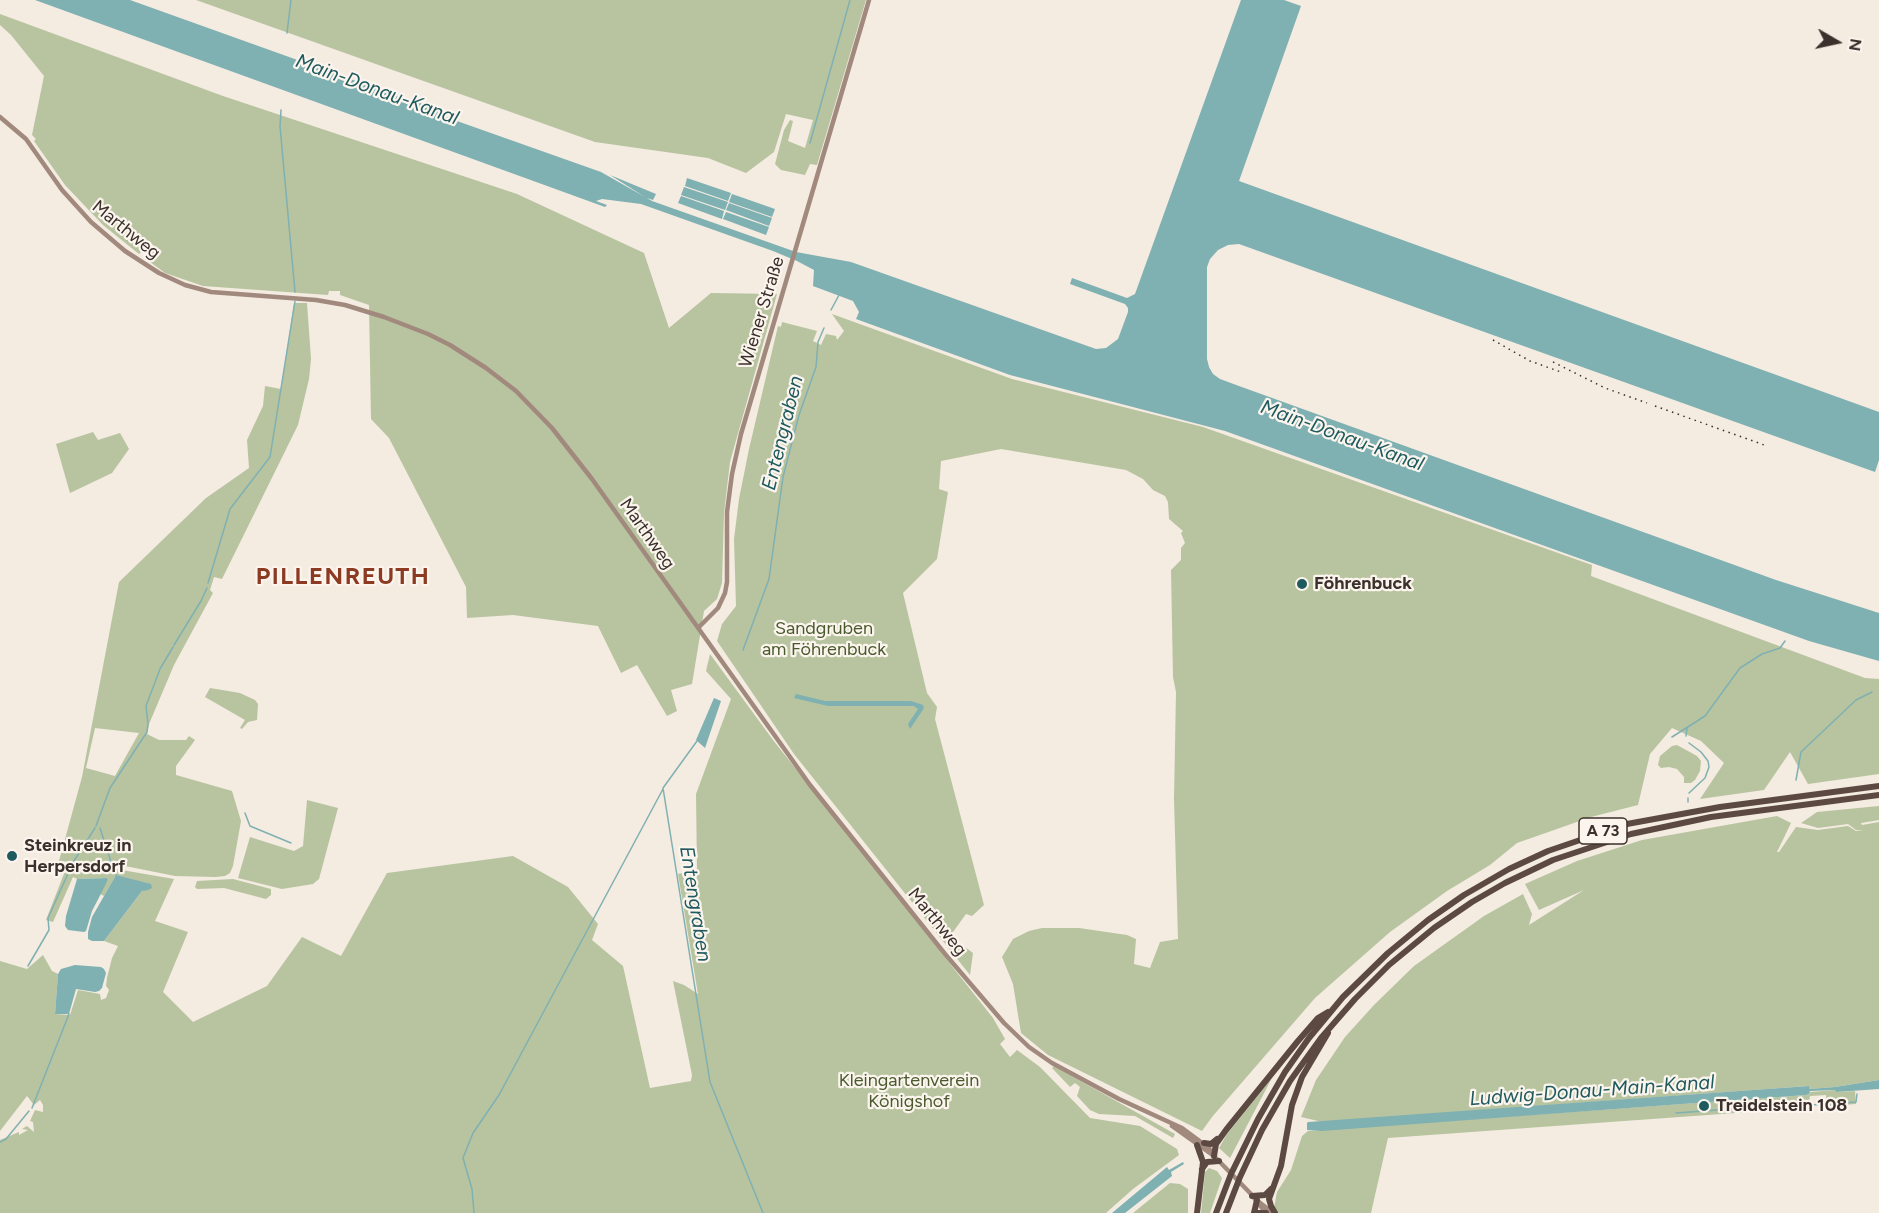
<!DOCTYPE html>
<meta charset="utf-8">
<style>
body{margin:0}
#map{position:relative;width:1879px;height:1213px;overflow:hidden;background:#f4ebe1;font-family:Figtree,sans-serif}
canvas{display:block}
.north{position:absolute;left:1807px;top:12px;width:60px;height:60px;-webkit-text-stroke:4px #fbf5ee;paint-order:stroke;rotate:99deg;font-size:16px;font-weight:700;line-height:24px;text-align:center;color:#3b302b}
.north::after{content:'';display:block;margin:auto;width:21px;height:27px;background:#3b302b;clip-path:polygon(50% 0,100% 100%,50% 72%,0 100%)}
</style>
<div id="map">
<canvas width="1879" height="1213"></canvas>
<div class="north">N</div>
</div>
<script>
const ctx = document.querySelector('canvas').getContext('2d');
ctx.lineJoin = 'round';
function paint(path, color) {
  ctx.fillStyle = color;
  ctx.fill(path, 'evenodd');
}
function poly(rows) {
  const path = new Path2D();
  for (const r of rows) {
    path.moveTo(r[0], r[1]);
    for (let i = 2; i < r.length; i += 2) path.lineTo(r[i], r[i + 1]);
  }
  return path;
}
function strokePath(path, color, width, dash) {
  ctx.strokeStyle = color;
  ctx.lineWidth = width;
  ctx.lineCap = dash ? 'butt' : 'round';
  ctx.setLineDash(dash || []);
  ctx.stroke(path);
}
function write(font, color, halo, rows, align = 'center') {
  ctx.font = font + ' Figtree,sans-serif';
  ctx.lineWidth = 4.5;
  ctx.setLineDash([]);
  ctx.textBaseline = 'middle';
  ctx.strokeStyle = halo;
  ctx.fillStyle = color;
  for (const [text, x, y, turn = 0] of rows) {
    ctx.save();
    ctx.translate(x, y);
    ctx.rotate((+turn || 0) * Math.PI / 180);
    ctx.textAlign = isNaN(turn) ? turn : align;
    if (halo) ctx.strokeText(text, 0, 0);
    ctx.fillText(text, 0, 0);
    ctx.restore();
  }
}
paint(poly([
 [196,0,866,0,817,165,810,164,805,175,781,170,775,164,784,130,790,120,793,121,788,141,805,148,813,120,786,114,774,152,746,173,708,158,595,142],
 [0,14,223,96,517,194,644,253,669,328,711,293,777,294,730,462,724,513,722,583,717,599,704,611,692,684,671,690,677,711,667,716,637,665,621,673,598,626,513,615,467,618,466,587,389,438,371,419,369,305,340,295,340,291,329,291,328,295,203,286,165,273,146,259,155,247,151,243,139,254,103,225,65,185,34,141,36,139,32,135,44,76,11,35,0,25],
 [294,303,307,303,311,359,309,379,298,425,222,579,214,577,210,590,213,593,174,665,149,724,147,734,159,740,186,740,189,736,195,740,176,766,176,775,232,791,241,821,233,866,230,873,225,876,215,877,175,876,125,866,59,861,82,777,119,582,206,498,249,468,247,440,263,406,265,386,281,389],
 [95,728,139,733,115,776,86,768],
 [832,314,1012,379,1203,427,1592,565,1591,576,1865,678,1879,679,1879,774,1808,784,1790,752,1764,790,1700,799,1724,763,1701,741,1672,728,1650,754,1638,805,1591,817,1517,843,1490,865,1447,891,1390,932,1315,998,1212,1117,1202,1131,1048,1055,1021,1033,1013,984,1002,957,1013,939,1029,931,1042,928,1079,928,1127,935,1136,939,1134,964,1150,968,1160,942,1178,939,1174,799,1176,692,1173,677,1171,570,1181,560,1181,548,1185,543,1181,533,1183,531,1169,519,1168,502,1165,496,1153,490,1143,479,1126,470,1001,449,941,461,939,489,948,492,937,559,903,593,927,693,937,707,935,719,984,905,972,916,966,914,948,939,955,945,965,947,973,953,970,975,794,754,717,641,722,624,736,606,734,539,739,499,749,449,778,326,781,327,782,322,817,331,813,341,821,345,826,334,836,336,837,340,844,331],
 [93,432,98,440,120,433,129,449,112,473,70,493,56,444],
 [710,654,773,740,993,1018,1005,1039,1000,1044,1010,1057,1017,1050,1040,1067,1090,1118,1140,1126,1177,1149,1179,1155,1133,1189,1106,1213,0,1213,0,1140,19,1132,19,1135,28,1130,22,1129,27,1126,34,1132,33,1122,30,1121,35,1110,43,1112,43,1105,40,1100,34,1105,27,1096,0,1131,0,961,27,969,43,955,52,971,58,974,55,1014,70,1015,78,990,100,994,101,1000,106,998,109,990,106,986,107,978,112,958,118,946,104,941,142,891,116,875,104,896,100,894,108,880,107,878,77,879,73,877,53,922,46,920,67,866,116,869,174,879,155,921,188,932,163,992,193,1022,267,986,302,937,341,956,387,873,513,856,568,887,598,924,592,940,623,966,650,1088,691,1081,692,1075,673,981,684,985,698,994,678,874,697,870,696,794,731,699,706,671],
 [210,688,240,693,255,700,258,704,257,720,248,722,242,729,240,728,245,720,205,697],
 [1677,745,1697,756,1701,761,1700,771,1695,780,1691,783,1684,783,1684,777,1677,769,1669,767,1661,768,1658,765,1660,756,1672,746],
 [307,800,338,808,319,879,313,884,282,889,238,878,250,837,294,851,303,846],
 [1879,806,1879,820,1861,823,1862,825,1879,822,1879,1080,1835,1087,1809,1089,1808,1086,1322,1122,1301,1117,1316,1080,1345,1037,1374,1005,1414,966,1484,916,1523,894,1532,914,1529,925,1584,890,1539,910,1525,884,1577,861,1642,840,1777,816,1791,823,1777,852,1779,852,1796,827,1818,830,1848,826,1856,831,1863,830,1856,830,1848,824,1818,828,1801,823,1817,812],
 [233,879,271,889,271,895,266,899,224,888,197,889,195,887,197,881],
 [1054,1066,1175,1134,1173,1138,1135,1116,1099,1114,1090,1110,1077,1096,1080,1087,1075,1083,1070,1087,1052,1068],
 [1272,1078,1230,1158,1219,1148,1227,1134],
 [1835,1090,1836,1092,1855,1091,1856,1104,1827,1106,1826,1095,1810,1096,1808,1107,1777,1110,1388,1138,1371,1213,1273,1213,1277,1192,1291,1170,1302,1136,1308,1131,1806,1095,1809,1094,1810,1092],
 [1209,1168,1217,1171,1222,1178,1210,1213,1201,1213,1205,1172],
 [1170,1183,1180,1184,1188,1189,1188,1213,1133,1213]
]), '#b8c4a0');
paint(poly([
 [35,0,130,0,409,100,438,108,440,115,601,172,645,197,610,175,656,194,653,200,647,198,652,201,796,252,851,262,1096,349,1106,348,1118,339,1128,312,1128,308,1125,304,1070,284,1072,278,1127,298,1135,294,1241,0,1284,0,1301,6,1239,181,1879,412,1879,460,1875,472,1239,244,1228,245,1218,250,1210,259,1207,267,1207,359,1209,367,1213,374,1220,379,1239,386,1776,580,1879,613,1879,661,1809,641,1225,431,1010,375,856,319,859,312,853,301,813,286,814,270,797,261,773,251,641,204,602,199,596,201,607,205,605,207],
 [687,178,731,193,728,201,685,186],
 [684,187,728,202,725,210,681,195],
 [732,194,775,209,772,217,729,202],
 [681,196,724,211,722,219,678,203],
 [729,203,772,218,769,226,726,210],
 [726,212,769,227,766,235,723,219],
 [796,694,825,701,911,701,923,705,924,708,910,729,908,724,918,709,914,706,828,706,794,698],
 [714,698,721,701,705,748,696,740],
 [116,875,151,884,152,888,148,890,142,891,104,941,92,941,88,939,88,932,92,917],
 [107,878,108,880,92,911,86,931,84,932,68,930,65,926,66,916,77,879],
 [75,965,101,967,104,969,106,973,102,988,99,991,95,992,76,989,69,1014,55,1014,58,974,61,969],
 [1879,1080,1879,1089,1836,1092,1835,1090,1810,1091,1809,1094,1806,1095,1655,1106,1322,1131,1307,1130,1307,1123,1308,1122,1809,1086,1809,1089,1835,1087],
 [1183,1162,1184,1164,1171,1172,1172,1176,1125,1213,1112,1213,1167,1167,1169,1170]
]), '#7fb0b2');
strokePath(poly([
 [287,33,291,0],
 [281,110,280,126,295,292],
 [810,143,850,0],
 [831,310,839,295],
 [208,583,230,509,270,457,295,301],
 [174,645,201,601,207,588],
 [743,650,769,579,783,477,799,415,816,367,818,342,824,328],
 [1686,736,1687,728],
 [1672,737,1705,716,1740,668,1762,654,1780,648,1785,641],
 [697,741,663,788,710,1082,763,1213],
 [1796,780,1801,752,1856,700,1872,692],
 [1689,793,1705,778,1709,767,1708,761,1701,752,1689,743],
 [1688,798,1688,802],
 [245,813,250,826,291,843],
 [96,826,110,788,147,732,148,724,146,706,160,669,173,647],
 [100,828,112,865],
 [72,864,95,828],
 [113,868,116,875],
 [28,966,49,930,48,918,71,867],
 [1810,1105,1856,1102,1857,1094],
 [32,1108,69,1014],
 [1676,1113,1800,1104],
 [0,1142,6,1139,29,1111],
 [474,1213,472,1189,463,1158,473,1133,499,1095,663,789]
]), '#7fb0b2', 1.5);
strokePath(poly([
 [0,117,26,139,62,190,91,222,125,251,159,273,185,285,211,292,316,300,345,305,384,317,428,334,450,345,486,368,516,391,552,428,592,479,810,785,945,954,1004,1023,1029,1047,1052,1063,1119,1099,1182,1128,1209,1148,1213,1156],
 [698,628,718,608,725,593,727,582,727,512,732,474,741,434,869,0],
 [1172,1126,1214,1156,1251,1194,1266,1213],
 [1259,1202,1273,1213]
]), '#a18a7d', 4.5);
strokePath(poly([
 [1204,1143,1211,1144,1217,1139],
 [1197,1145,1203,1162,1197,1213],
 [1214,1156,1216,1144,1226,1130,1298,1041,1318,1018,1328,1012],
 [1202,1169,1207,1162,1219,1161],
 [1252,1196,1265,1195,1271,1189],
 [1216,1213,1231,1174,1258,1119,1285,1072,1309,1038,1343,997,1388,953,1428,920,1464,895,1509,869,1548,851,1627,824,1720,807,1879,786],
 [1226,1213,1240,1177,1262,1130,1290,1081,1321,1038,1355,999,1389,965,1434,928,1472,902,1505,883,1553,860,1631,834,1711,817,1879,795],
 [1254,1213,1257,1200],
 [1258,1213,1266,1213],
 [1275,1213,1271,1206,1269,1199,1281,1166,1292,1105,1302,1077,1328,1033]
]), '#5c4a42', 6);
strokePath(poly([
 [1493,340,1530,361,1561,372],
 [1553,362,1605,388,1647,403],
 [1655,406,1767,446]
]), '#3b302b', 1.5, [1.5, 4.5]);
for (const [x, y, r, color] of [
 [1302,584,6,"#1f5a5e"],
 [12,856,6,"#1f5a5e"],
 [1704,1106,6,"#1f5a5e"]
]) {
  const dot = new Path2D();
  dot.arc(x, y, r, 0, 2 * Math.PI);
  ctx.fillStyle = color;
  ctx.fill(dot);
  strokePath(dot, '#fbf5ee', 2);
}
for (const [x, y, w] of [
 [1603,831,48]
]) {
  const box = new Path2D();
  box.roundRect(x - w / 2, y - 13, w, 26, 4.5);
  ctx.fillStyle = '#fbf5ee';
  ctx.fill(box);
  strokePath(box, '#3b302b', 1.5);
}
write('bold 16px', '#3b302b', null, [
 ["A 73",1603,831]
]);
write('18px', '#3b302b', '#fbf5ee', [
 ["Marthweg",126,230,39],
 ["Wiener Straße",762,312,-73],
 ["Marthweg",647,534,55],
 ["Marthweg",937,922,51]
]);
write('bold 18px', '#3b302b', '#fbf5ee', [
 ["Föhrenbuck",1314,584],
 ["Steinkreuz in",24,846],
 ["Herpersdorf",24,867],
 ["Treidelstein 108",1716,1106]
], 'left');
write('18px', '#4a5a2e', '#fbf5ee', [
 ["Sandgruben",824,629],
 ["am Föhrenbuck",824,650],
 ["Kleingartenverein",909,1081],
 ["Königshof",909,1102]
]);
write('italic 20px', '#1f5a5e', '#fbf5ee', [
 ["Main-Donau-Kanal",377,90,20],
 ["Entengraben",783,433,-76],
 ["Main-Donau-Kanal",1342,436,20],
 ["Entengraben",695,904,81],
 ["Ludwig-Donau-Main-Kanal",1592,1091,-4]
]);
ctx.letterSpacing = '1.5px';
write('bold 24px', '#8c3b22', '#fbf5ee', [
 ["PILLENREUTH",343,577]
]);
ctx.letterSpacing = '0px';
</script>
